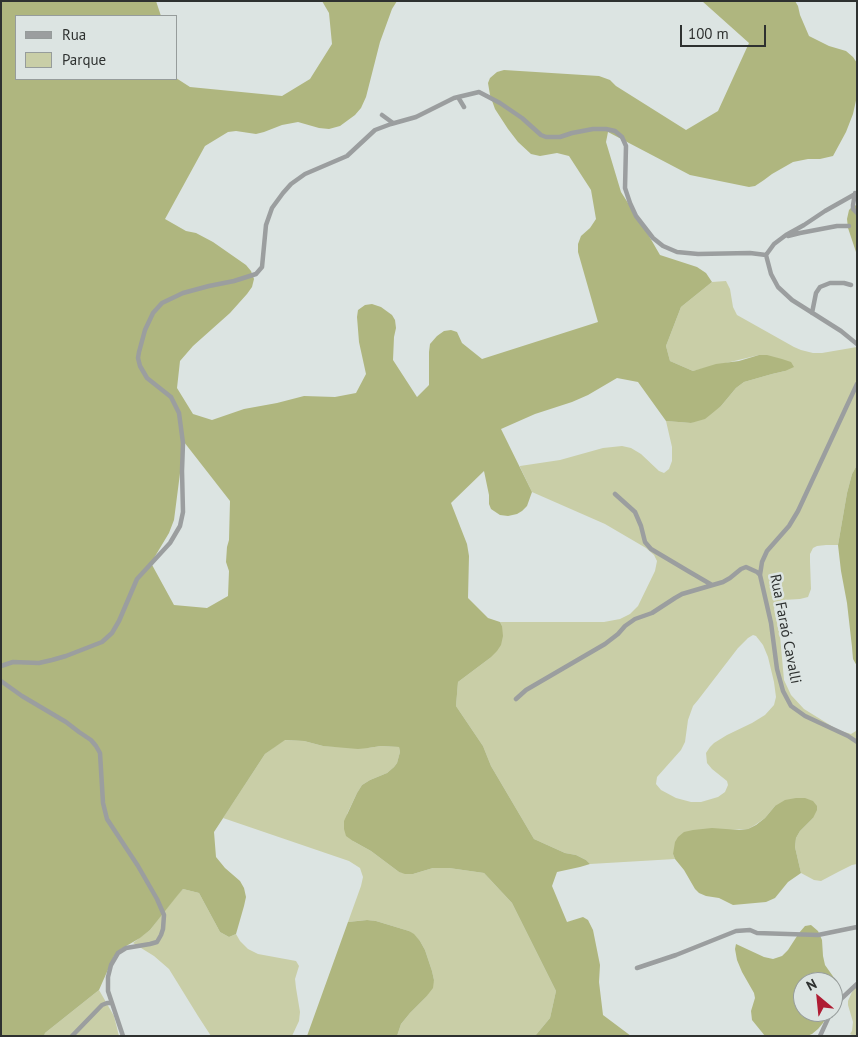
<!DOCTYPE html>
<meta charset="utf-8">
<style>
body{margin:0}
#map{position:relative;width:858px;height:1037px;overflow:hidden;background:#dce4e2;font-family:"PT Sans",sans-serif}
canvas{display:block}
.frame{position:absolute;inset:0;border:2px solid #2e3130;pointer-events:none}
.legend{position:absolute;left:15px;top:15px;width:162px;height:65px;box-sizing:border-box;background:#dce4e2;border:1px solid #969c9b;margin:0;padding:6px 9px;list-style:none;font-size:15px;color:#2e3130}
.legend li{display:flex;align-items:center;gap:10px;height:25px}
.legend b{width:25px;border:1px solid #969c9b}
.north{position:absolute;left:793px;top:972px;width:50px;height:50px;box-sizing:border-box;background:#dce4e2;border:1px solid #969c9b;border-radius:50%;rotate:332deg;font-size:14px;font-weight:700;line-height:20px;text-align:center;color:#2e3130}
.north::after{content:'';display:block;margin:auto;width:18px;height:22px;background:#af1c33;clip-path:polygon(50% 0,100% 100%,50% 72%,0 100%)}
.scale{position:absolute;left:680px;top:25px;width:86px;height:22px;box-sizing:border-box;border:2px solid #2e3130;border-top:0;padding-left:6px;font-size:15px;line-height:18px;white-space:nowrap;color:#2e3130;-webkit-text-stroke:4px #dce4e2;paint-order:stroke}
</style>
<div id="map">
<canvas width="858" height="1037"></canvas>
<div class="frame"></div>
<ul class="legend">
<li><b style="height:6px;background:#9b9e9f"></b>Rua</li>
<li><b style="height:14px;background:#c9cea7"></b>Parque</li>
</ul>
<div class="north">N</div>
<div class="scale">100 m</div>
</div>
<script>
const ctx = document.querySelector('canvas').getContext('2d');
ctx.lineJoin = 'round';
function paint(path, color) {
  ctx.fillStyle = color;
  ctx.fill(path, 'evenodd');
}
function poly(rows) {
  const path = new Path2D();
  for (const r of rows) {
    path.moveTo(r[0], r[1]);
    for (let i = 2; i < r.length; i += 2) path.lineTo(r[i], r[i + 1]);
  }
  return path;
}
function strokePath(path, color, width, dash) {
  ctx.strokeStyle = color;
  ctx.lineWidth = width;
  ctx.lineCap = dash ? 'butt' : 'round';
  ctx.setLineDash(dash || []);
  ctx.stroke(path);
}
function write(font, color, halo, rows, align = 'center') {
  ctx.font = font + ' "PT Sans",sans-serif';
  ctx.lineWidth = 5;
  ctx.setLineDash([]);
  ctx.textBaseline = 'middle';
  ctx.strokeStyle = halo;
  ctx.fillStyle = color;
  for (const [text, x, y, turn = 0] of rows) {
    ctx.save();
    ctx.translate(x, y);
    ctx.rotate((+turn || 0) * Math.PI / 180);
    ctx.textAlign = isNaN(turn) ? turn : align;
    if (halo) ctx.strokeText(text, 0, 0);
    ctx.fillText(text, 0, 0);
    ctx.restore();
  }
}
paint(poly([
 [726,281,730,289,733,307,737,315,794,347,801,350,813,353,822,353,857,347,857,465,852,474,847,493,838,545,826,545,817,546,813,548,810,554,810,562,811,589,808,597,800,599,783,600,777,602,774,609,780,636,784,680,791,695,804,709,838,730,851,734,856,731,857,729,857,864,852,865,838,872,821,881,814,880,801,873,795,847,796,838,800,831,813,818,775,806,765,818,755,825,748,829,729,830,673,854,675,859,590,864,586,860,576,855,565,853,534,839,491,766,483,746,456,706,458,682,490,658,502,626,500,622,604,622,620,619,630,614,638,606,655,571,657,561,654,555,646,548,605,524,532,492,520,467,520,466,560,460,603,448,622,446,631,448,641,454,659,471,664,473,669,469,672,461,672,447,666,421,691,423,721,406,736,388,744,382,772,374,785,371,759,355,693,371,670,361,666,346,681,307,712,282],
 [753,635,756,636,763,645,768,657,774,682,776,697,774,705,765,715,752,723,727,735,714,743,710,747,706,753,707,763,712,769,727,781,728,785,725,792,718,797,701,802,691,802,676,798,661,790,656,784,657,777,681,750,685,742,688,720,693,706,698,700,738,648,748,638],
 [284,740,304,741,323,746,368,748,381,746,399,747,400,752,397,763,394,767,387,773,370,780,362,785,357,793,347,814,353,841,371,851,399,872,413,874,433,868,449,868,484,873,512,903,556,991,550,1018,535,1036,397,1036,401,1024,410,1013,426,997,434,980,432,971,425,950,420,941,409,931,376,921,366,920,348,922,361,886,363,877,360,868,349,861,223,818,265,754],
 [183,889,199,893,220,932,229,937,236,934,240,941,248,949,258,954,296,961,299,966,295,979,296,988,300,1012,299,1021,292,1036,211,1036,198,1016,169,969,154,956,133,943,150,930,177,895],
 [857,985,857,1036,854,1036,850,1034,852,1031,853,1022,848,1005,848,1001,852,992],
 [99,990,114,1016,119,1036,44,1036,45,1033]
]), '#c9cea7');
paint(poly([
 [1,1,156,1,161,16,16,16,16,79,176,78,190,87,282,96,310,79,332,44,329,13,322,1,397,1,392,9,380,42,366,97,361,108,355,115,340,126,329,129,319,128,298,122,282,125,264,132,256,134,236,131,228,132,205,146,165,219,186,231,196,233,213,242,246,265,251,271,254,279,252,287,247,294,230,313,193,346,180,361,177,388,193,414,212,420,244,409,277,403,304,396,335,397,356,393,366,374,359,342,357,317,358,310,365,305,372,304,381,307,392,315,395,320,396,328,394,337,393,360,417,397,429,385,429,352,430,344,437,336,444,331,451,330,457,332,462,343,482,359,598,322,578,252,578,244,581,236,590,228,596,219,591,190,569,156,557,153,540,156,531,154,518,142,508,129,495,109,490,95,488,83,490,78,497,72,504,70,599,76,610,80,616,86,686,130,718,111,749,43,702,1,795,1,798,6,800,15,809,36,829,46,846,51,853,57,857,63,857,96,853,114,846,132,833,156,820,159,808,159,793,162,772,174,764,180,755,186,749,187,690,175,608,132,606,142,621,192,649,236,660,255,697,267,706,273,712,282,681,307,666,346,670,361,693,371,716,364,739,361,759,355,767,355,782,359,791,362,794,367,785,371,772,374,744,382,736,388,721,406,710,415,705,419,691,423,666,421,638,382,617,378,588,395,572,402,535,414,501,429,532,492,527,506,522,511,517,514,508,516,500,515,491,509,489,504,489,495,484,471,451,503,467,544,469,556,468,598,488,618,500,622,502,626,503,636,501,645,497,651,490,658,458,682,456,706,483,746,491,766,534,839,565,853,576,855,586,860,590,864,580,867,557,872,552,886,567,922,583,917,588,920,593,930,600,965,599,982,603,1015,631,1036,535,1036,550,1018,556,991,512,903,484,873,449,868,433,868,413,874,405,874,399,872,371,851,353,841,346,836,344,829,344,821,357,793,362,785,370,780,387,773,394,767,397,763,400,752,399,747,381,746,368,748,358,749,323,746,304,741,285,740,265,754,214,832,216,857,225,868,240,881,244,888,246,897,244,906,236,934,229,937,220,932,199,893,183,889,177,896,150,930,140,938,121,949,114,956,99,990,45,1033,44,1036,1,1036],
 [184,442,230,501,229,540,227,547,226,562,229,571,228,596,207,608,174,605,151,563,169,533,174,520],
 [857,205,857,255,848,228,847,219,849,210,853,206],
 [857,465,857,666,853,659,852,647,847,603,841,571,838,545,847,493,852,474],
 [796,798,805,798,813,801,817,806,817,810,813,818,800,831,796,838,795,847,801,873,788,882,775,898,766,902,733,905,719,898,706,896,699,893,695,889,684,870,675,859,673,854,675,842,678,837,684,832,693,830,712,828,739,830,748,829,756,825,765,818,775,806,785,800],
 [367,920,376,921,409,931,414,934,420,941,425,950,432,971,434,980,433,988,426,997,410,1013,401,1024,397,1036,307,1036,348,922],
 [811,925,818,931,822,940,823,956,825,965,837,982,840,989,836,999,833,1005,833,982,803,982,803,1012,829,1012,823,1023,818,1029,812,1034,807,1036,765,1036,752,1020,751,1011,755,998,754,993,742,972,737,960,735,949,736,944,764,957,773,959,782,956,788,950,799,933,805,926]
]), '#afb67f');
strokePath(poly([
 [458,97,464,107],
 [382,115,393,123],
 [855,193,853,205,853,209,857,213],
 [788,236,800,233,837,226,849,226],
 [766,255,771,274,778,287,792,300,841,331,857,344],
 [766,255,774,244,786,235,804,225,825,211,857,193],
 [812,313,816,293,820,287,830,283,844,283,851,285],
 [857,384,798,511,789,526,767,551,762,562,760,575,771,623,777,669,783,691,791,706,805,716,848,736,857,742],
 [615,494,635,512,641,526,645,542,651,549,688,571,712,585],
 [1,666,13,662,39,663,52,660,66,656,102,642,112,633,119,621,137,579,170,543,180,526,183,512,182,471,183,443,179,413,171,397,147,378,140,366,138,358,139,352,145,330,153,313,162,303,183,293,209,286,234,281,256,274,262,267,266,225,272,208,283,193,291,184,305,174,347,156,375,130,391,124,416,117,454,98,479,92,500,103,522,118,541,135,546,137,560,137,572,133,593,129,606,129,615,131,622,137,626,146,625,188,630,203,636,216,653,238,663,246,677,252,698,254,750,253,766,255],
 [1,681,22,696,66,722,79,732,91,740,96,746,100,753,103,803,107,819,138,866,157,899,164,915,163,929,161,935,157,942,150,944,126,948,118,953,111,965,108,977,108,991,123,1036],
 [516,699,526,690,605,644,618,634,625,626,635,619,652,613,675,598,682,594,723,582,730,578,741,569,746,567,757,572,760,575],
 [637,968,676,955,736,931,750,930,757,933,818,935,857,927],
 [833,1010,842,998,857,984],
 [72,1036,102,1005,107,1003,112,1003],
 [820,1036,831,1012]
]), '#9b9e9f', 4.5);
write('15px', '#2e3130', '#dce4e2', [
 ["Rua Faraó Cavalli",785,629,79]
]);
</script>
